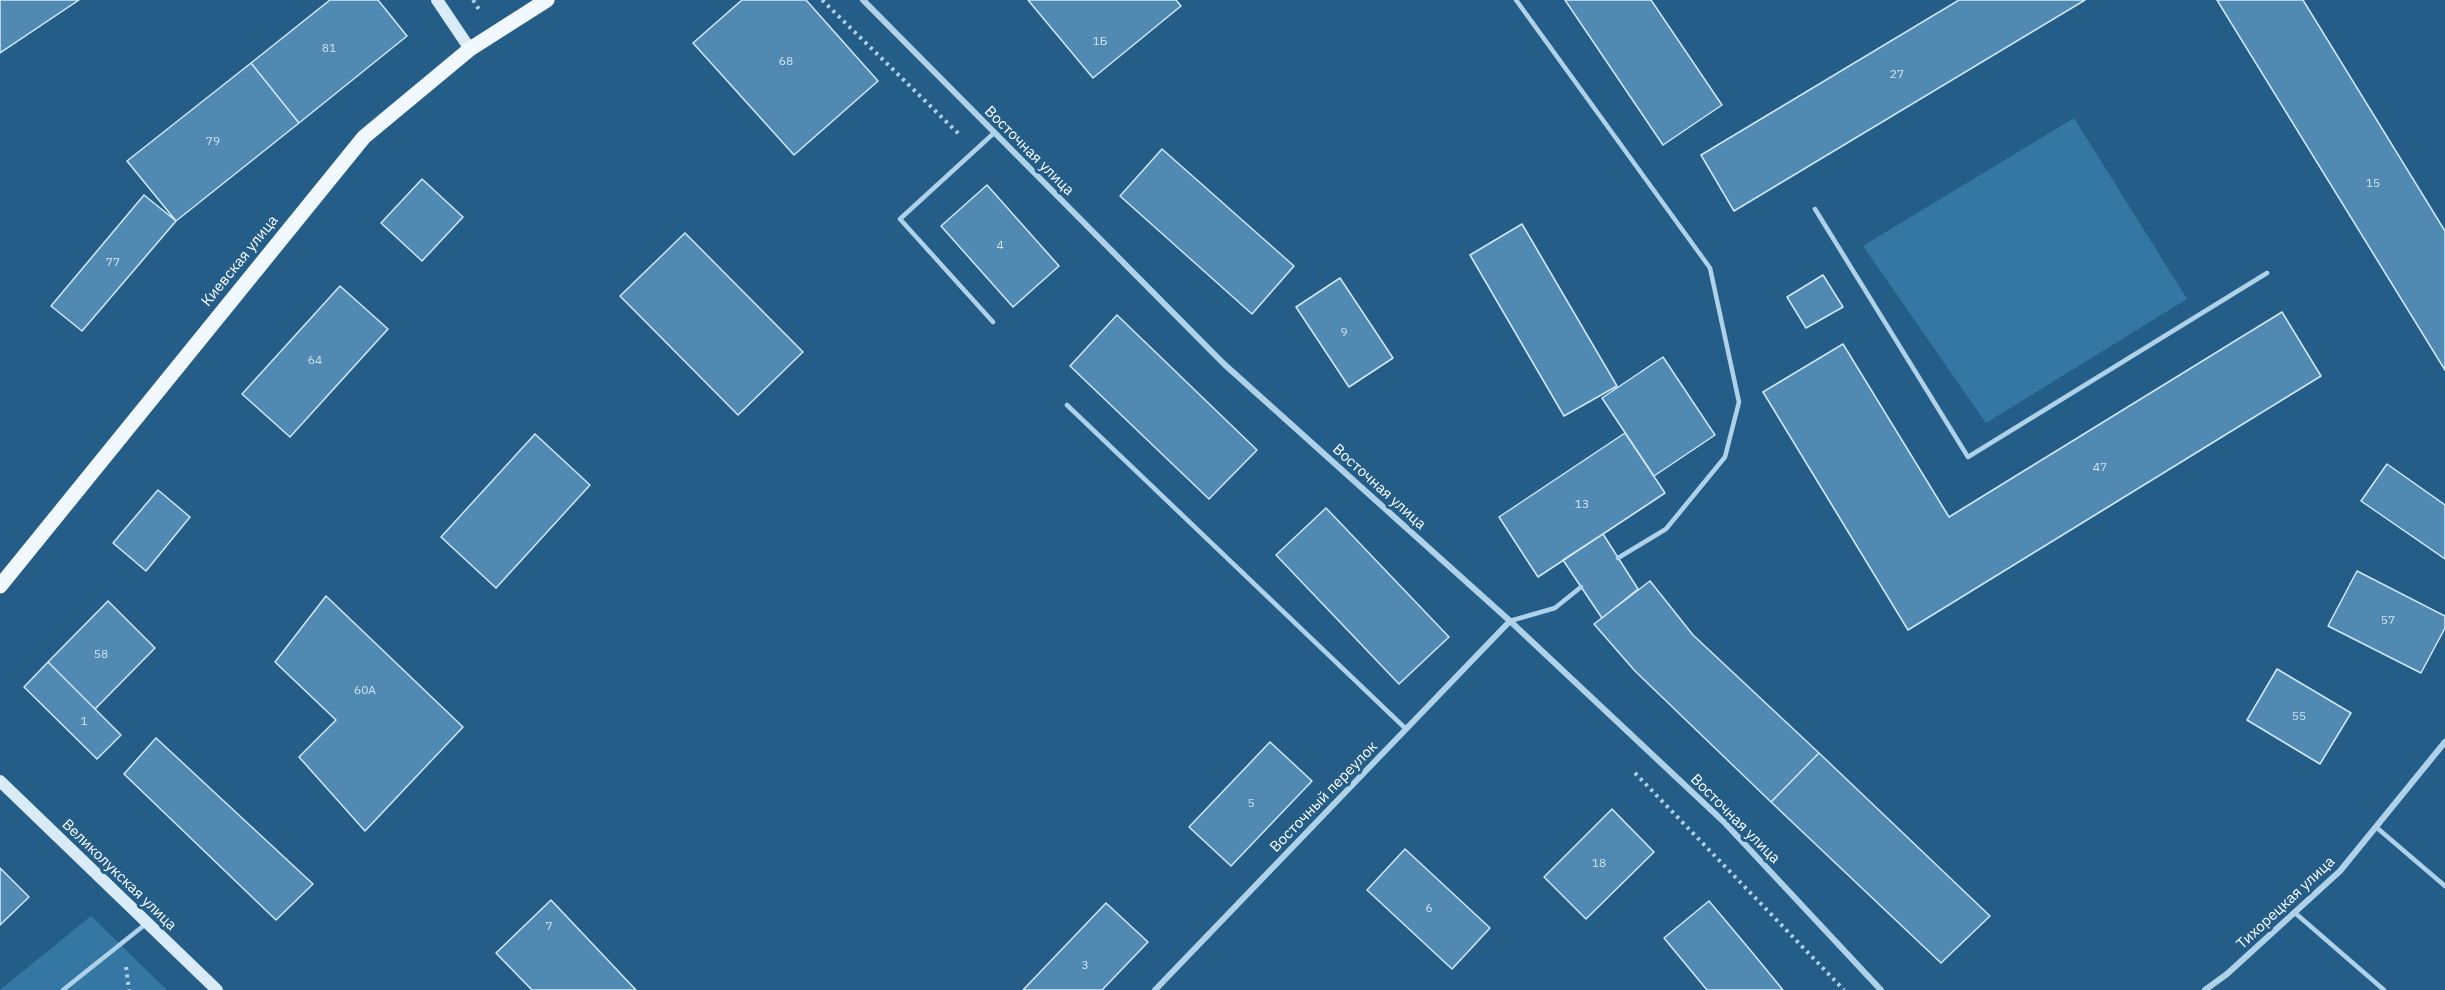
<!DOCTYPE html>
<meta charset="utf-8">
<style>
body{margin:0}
canvas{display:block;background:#245e88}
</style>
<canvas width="2445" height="990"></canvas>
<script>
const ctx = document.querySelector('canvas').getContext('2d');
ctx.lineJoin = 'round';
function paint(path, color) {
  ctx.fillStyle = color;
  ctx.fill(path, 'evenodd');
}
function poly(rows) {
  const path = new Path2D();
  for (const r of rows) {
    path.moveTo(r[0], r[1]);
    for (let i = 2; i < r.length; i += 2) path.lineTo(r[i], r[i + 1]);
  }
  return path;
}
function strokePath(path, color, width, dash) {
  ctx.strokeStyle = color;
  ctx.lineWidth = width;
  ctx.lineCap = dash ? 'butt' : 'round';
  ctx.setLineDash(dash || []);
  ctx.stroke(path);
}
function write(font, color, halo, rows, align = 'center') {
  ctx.font = font + ' "IBM Plex Sans",sans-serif';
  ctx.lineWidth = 6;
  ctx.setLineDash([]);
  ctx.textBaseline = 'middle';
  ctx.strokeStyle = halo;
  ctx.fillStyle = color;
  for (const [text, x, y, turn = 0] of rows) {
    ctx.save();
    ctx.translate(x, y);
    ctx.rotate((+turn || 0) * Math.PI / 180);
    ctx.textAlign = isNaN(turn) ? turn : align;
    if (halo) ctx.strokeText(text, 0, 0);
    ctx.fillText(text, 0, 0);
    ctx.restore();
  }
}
paint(poly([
 [2074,118,2187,299,1986,423,1863,246],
 [91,916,167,990,0,990]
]), '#3577a3');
const building = poly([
 [0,0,79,0,0,53,0,0],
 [330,0,378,0,407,36,299,123,251,63,330,0],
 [742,0,806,0,878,81,794,155,693,43,742,0],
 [1028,0,1176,0,1181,6,1093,78,1028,0],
 [1565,0,1651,0,1722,105,1663,145,1565,0],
 [1959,0,2085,0,1734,211,1701,155,1959,0],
 [2217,0,2303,0,2445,231,2445,370,2217,0],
 [251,63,299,123,176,221,127,161,251,63],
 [1162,149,1294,266,1252,314,1120,196,1162,149],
 [422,179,463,217,422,261,381,223,422,179],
 [987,185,1059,266,1013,307,941,226,987,185],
 [144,195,176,221,82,331,51,306,144,195],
 [1522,224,1617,386,1564,416,1470,255,1522,224],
 [685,233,803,352,738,415,620,296,685,233],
 [1823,275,1843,307,1806,328,1787,297,1823,275],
 [1340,278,1393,358,1349,387,1296,307,1340,278],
 [340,286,388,329,290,437,242,394,340,286],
 [2282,312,2321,376,1908,630,1763,392,1843,344,1949,517,2282,312],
 [1117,315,1257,450,1209,499,1070,366,1117,315],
 [1663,357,1715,435,1654,476,1602,398,1663,357],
 [1625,433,1665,493,1538,577,1499,517,1625,433],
 [535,434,590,485,496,588,441,537,535,434],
 [2387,464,2445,505,2445,559,2361,501,2387,464],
 [158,490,190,517,146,571,113,543,158,490],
 [1326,508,1449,637,1399,684,1276,555,1326,508],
 [1603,534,1638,589,1602,618,1563,560,1603,534],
 [2357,571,2445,616,2445,628,2421,673,2328,626,2357,571],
 [1650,581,1693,635,1819,753,1771,802,1635,671,1594,624,1650,581],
 [326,596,463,727,365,831,299,757,336,720,275,662,326,596],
 [108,601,155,648,95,709,48,662,108,601],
 [48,662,121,735,97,759,24,687,48,662],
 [2277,669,2351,713,2320,764,2247,720,2277,669],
 [156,738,313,884,276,920,124,774,156,738],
 [1270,742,1312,781,1231,866,1189,827,1270,742],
 [1819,753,1990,916,1941,963,1771,802,1819,753],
 [1612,809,1654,852,1586,919,1544,877,1612,809],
 [1405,849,1490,928,1452,969,1367,890,1405,849],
 [0,868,29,897,0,925,0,868],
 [551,900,636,990,532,990,496,953,551,900],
 [1709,901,1751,951,1783,990,1707,990,1664,938,1709,901],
 [1106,903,1148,942,1102,990,1023,990,1106,903]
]);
paint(building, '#508ab2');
strokePath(building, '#d3e9f7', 1.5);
strokePath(poly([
 [473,0,480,11],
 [822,0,961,136],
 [1635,773,1844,990],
 [126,967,129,990]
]), '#afd2e9', 4, [3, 4.5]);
strokePath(poly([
 [1516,0,1710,268,1739,402,1725,457,1666,529,1618,558],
 [1815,209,1968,457,2267,273],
 [993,322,900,219,994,133],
 [1067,405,1406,729],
 [1510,621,1555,608,1581,587],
 [2376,827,2445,886],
 [2294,912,2384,990],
 [63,990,147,923]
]), '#afd2e9', 4.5);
strokePath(poly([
 [863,0,1224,364,1510,621,1724,822,1881,990],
 [1155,990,1510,621],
 [2205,990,2227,974,2340,871,2445,742]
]), '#afd2e9', 6);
strokePath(poly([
 [437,0,470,49],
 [0,781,217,990]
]), '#daebf8', 12);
strokePath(poly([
 [0,586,364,137,470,49,547,0]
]), '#f2f9fe', 15);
write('12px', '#d3e2ec', null, [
 ["1Б",1100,42],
 ["81",329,49],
 ["68",786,62],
 ["27",1897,75],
 ["79",213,142],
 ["15",2373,184],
 ["4",1000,246],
 ["77",113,263],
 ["9",1344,333],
 ["64",315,361],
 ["47",2100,468],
 ["13",1582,505],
 ["57",2388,621],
 ["58",101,655],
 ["60А",365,691],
 ["55",2299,717],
 ["1",84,722],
 ["5",1251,804],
 ["18",1599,864],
 ["6",1429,909],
 ["7",549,927],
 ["3",1085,966]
]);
write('15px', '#fff', '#245e88', [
 ["Восточная улица",1029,151,45],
 ["Киевская улица",240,261,-51],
 ["Восточная улица",1379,487,42],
 ["Восточный переулок",1324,797,-46],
 ["Восточная улица",1735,819,45],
 ["Великолукская улица",119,875,44],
 ["Тихорецкая улица",2286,903,-43]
]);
</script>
